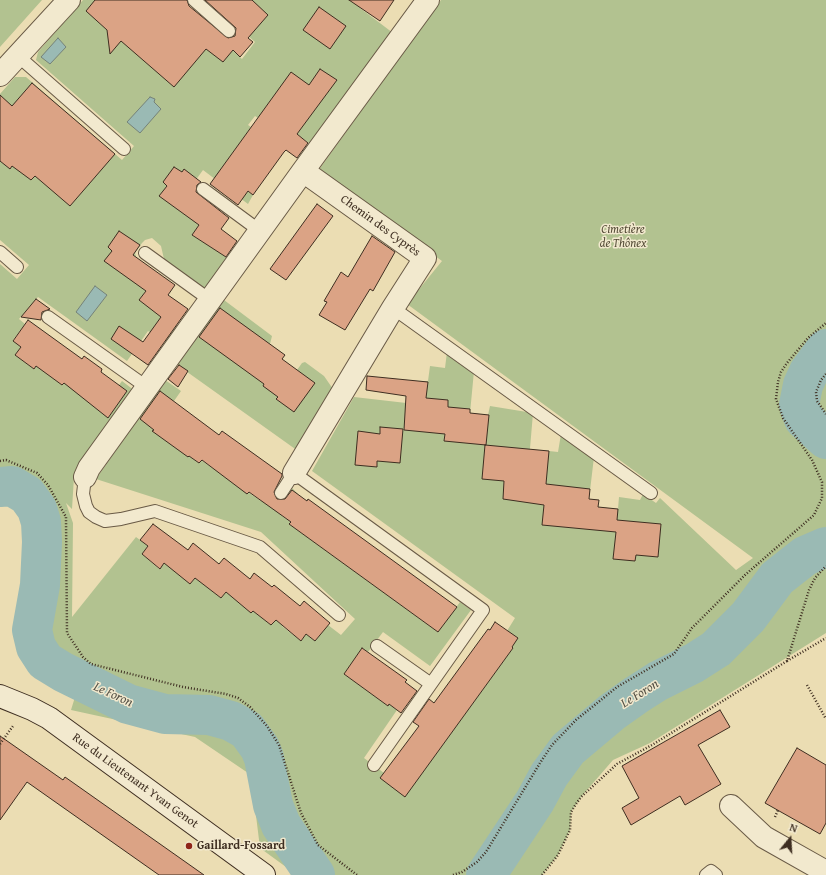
<!DOCTYPE html>
<meta charset="utf-8">
<style>
body{margin:0}
#map{position:relative;width:826px;height:875px;overflow:hidden;background:#ebddb3;font-family:"Gentium Book Plus",serif}
canvas{display:block}
.north{position:absolute;left:770px;top:819px;width:40px;height:40px;-webkit-text-stroke:3px #f2e9ce;paint-order:stroke;rotate:18deg;font-size:11px;font-weight:700;line-height:16px;text-align:center;color:#3e2e21}
.north::after{content:'';display:block;margin:auto;width:14px;height:18px;background:#3e2e21;clip-path:polygon(50% 0,100% 100%,50% 72%,0 100%)}
</style>
<div id="map">
<canvas width="826" height="875"></canvas>
<div class="north">N</div>
</div>
<script>
const ctx = document.querySelector('canvas').getContext('2d');
ctx.lineJoin = 'round';
function paint(path, color) {
  ctx.fillStyle = color;
  ctx.fill(path, 'evenodd');
}
function poly(rows) {
  const path = new Path2D();
  for (const r of rows) {
    path.moveTo(r[0], r[1]);
    for (let i = 2; i < r.length; i += 2) path.lineTo(r[i], r[i + 1]);
  }
  return path;
}
function strokePath(path, color, width, dash) {
  ctx.strokeStyle = color;
  ctx.lineWidth = width;
  ctx.lineCap = dash ? 'butt' : 'round';
  ctx.setLineDash(dash || []);
  ctx.stroke(path);
}
function write(font, color, halo, rows, align = 'center') {
  ctx.font = font + ' "Gentium Book Plus",serif';
  ctx.lineWidth = 3;
  ctx.setLineDash([]);
  ctx.textBaseline = 'middle';
  ctx.strokeStyle = halo;
  ctx.fillStyle = color;
  for (const [text, x, y, turn = 0] of rows) {
    ctx.save();
    ctx.translate(x, y);
    ctx.rotate((+turn || 0) * Math.PI / 180);
    ctx.textAlign = isNaN(turn) ? turn : align;
    if (halo) ctx.strokeText(text, 0, 0);
    ctx.fillText(text, 0, 0);
    ctx.restore();
  }
}
paint(poly([
 [0,0,42,0,0,47],
 [83,0,177,0,242,59,255,42,207,0,365,0,360,8,393,33,310,144,297,134,299,131,290,125,275,95,265,108,273,114,266,123,255,116,248,125,251,127,226,163,234,181,253,195,248,204,203,170,190,188,200,224,192,235,228,258,206,290,164,259,161,246,152,238,145,240,142,243,135,253,147,289,140,300,179,327,167,344,148,331,127,361,38,297,19,319,25,324,13,340,21,347,15,355,34,369,36,365,62,385,64,383,119,385,122,381,135,391,74,477,72,509,66,503,73,523,72,617,136,537,148,546,142,554,159,569,166,561,190,584,197,576,203,584,221,598,227,590,250,612,253,611,271,625,277,618,283,627,301,641,306,634,315,641,328,625,341,635,355,619,261,532,96,479,165,380,181,391,153,431,199,463,201,460,261,501,269,490,283,497,290,486,298,494,282,516,291,522,289,524,438,632,460,602,471,610,430,666,383,632,368,652,362,649,344,674,388,706,389,704,397,710,364,758,384,773,380,778,405,796,513,648,507,631,515,618,312,471,354,397,415,404,418,381,428,381,430,366,445,368,447,352,474,371,470,413,488,415,490,406,533,413,528,472,540,450,558,452,561,434,594,457,589,499,599,500,598,507,618,509,619,497,640,500,643,494,656,503,660,498,736,570,753,558,407,304,442,261,318,171,441,0,826,0,826,633,650,743,613,760,581,797,571,812,570,830,558,855,542,875,496,875,517,852,522,829,559,770,571,755,615,716,641,699,701,667,726,648,651,663,645,680,608,706,564,748,483,870,477,875,328,875,306,854,294,837,285,807,281,784,279,827,299,875,297,875,260,848,251,775,195,737,71,710,75,697,52,686,42,679,23,645,19,595,29,524,8,500,0,506,0,264,17,279,29,265,0,240,0,94,15,77,26,77,122,160,134,146,36,60,38,52],
 [224,300,272,336,270,344,285,355,270,376,297,370,302,363,305,362,324,376,333,389,298,451,176,364]
]), '#b2c290');
const water = poly([
 [58,38,66,47,50,64,41,57,58,38],
 [150,97,155,99,154,102,161,109,140,133,127,122,150,97],
 [95,286,107,295,87,321,76,312,95,286]
]);
paint(water, '#9abab4');
strokePath(water, '#758279', 1);
strokePath(poly([
 [826,349,809,372,803,385,799,405,804,419,826,439],
 [0,487,12,486,27,495,37,509,41,522,42,542,40,585,32,630,36,647,45,661,63,672,128,704,165,714,209,715,231,721,247,730,260,748,264,758,273,805,281,825,315,875],
 [486,875,535,801,549,775,568,749,612,712,636,695,658,681,694,663,716,649,748,617,777,578,805,556,826,547]
]), '#9abab4', 40);
const building = poly([
 [95,0,187,0,189,6,228,38,235,36,236,28,205,0,252,0,268,15,248,38,253,42,240,57,233,50,223,62,206,49,174,87,121,41,110,54,107,30,86,11,95,0],
 [349,0,394,0,380,21,349,0],
 [319,7,346,26,330,49,303,30,319,7],
 [320,69,337,80,297,134,308,143,297,158,286,150,284,152,253,195,248,191,238,205,210,184,291,72,309,85,320,69],
 [32,83,115,154,70,206,35,176,31,180,12,166,10,169,0,161,0,95,12,106,32,83],
 [174,167,182,172,184,169,201,182,197,185,196,192,229,218,221,229,237,241,226,257,192,235,199,225,159,196,167,186,163,182,174,167],
 [317,204,333,216,286,280,270,269,317,204],
 [119,231,140,245,133,255,175,285,168,295,188,309,148,365,111,339,119,326,143,342,161,317,139,300,146,291,104,261,112,251,108,247,119,231],
 [372,236,395,252,373,291,370,289,345,330,319,315,327,302,324,301,341,272,348,277,372,236],
 [36,299,50,309,42,312,41,320,21,317,36,299],
 [220,308,285,355,282,359,315,383,294,412,276,399,278,397,263,386,264,384,199,337,220,308],
 [28,320,82,359,84,356,102,369,101,372,127,391,108,418,64,383,62,385,36,366,34,369,15,355,21,347,13,341,28,320],
 [179,365,188,371,178,387,168,379,179,365],
 [367,376,428,382,426,398,448,400,448,407,470,409,470,413,489,415,486,445,444,441,445,434,404,430,406,396,366,390,367,376],
 [160,391,219,435,222,431,282,474,282,476,274,492,277,499,285,499,292,490,307,501,308,499,457,607,438,632,289,524,291,522,249,492,247,494,202,460,199,463,189,456,188,457,152,431,154,430,140,419,160,391],
 [380,427,403,429,400,463,377,461,377,467,355,465,358,431,380,434,380,427],
 [485,445,549,451,546,484,590,489,589,499,599,500,598,507,618,509,617,520,661,524,658,557,636,555,635,561,613,559,616,532,542,525,544,505,503,499,504,481,482,479,485,445],
 [153,524,188,550,193,543,219,564,224,558,250,579,254,573,272,587,274,585,300,606,304,601,330,623,315,641,306,634,301,641,276,620,271,625,253,611,251,613,226,592,221,598,195,578,190,584,164,563,160,569,142,554,148,546,140,540,153,524],
 [495,622,518,638,512,647,513,648,405,797,380,778,419,726,413,722,429,699,434,703,488,629,490,630,495,622],
 [362,648,407,680,405,682,417,691,401,713,389,704,388,706,344,674,362,648],
 [720,710,730,727,698,745,721,784,685,805,680,796,631,825,622,808,639,798,622,766,720,710],
 [0,736,63,780,65,777,204,875,159,875,27,782,0,820,0,736],
 [797,748,826,765,826,823,820,834,765,803,797,748]
]);
paint(building, '#dba385');
strokePath(building, '#3e2e21', 1);
const lane = poly([
 [194,0,229,31],
 [18,56,124,149],
 [203,189,260,231],
 [0,252,17,267],
 [145,253,210,300],
 [393,308,651,493],
 [48,317,148,388],
 [85,477,83,494,86,506,89,512,96,517,105,521,121,519,155,511,260,547,339,615],
 [281,493,294,473,483,610,374,765],
 [377,646,431,684],
 [706,875,711,871,716,875]
]);
const street = poly([
 [0,75,69,0],
 [294,473,393,308,425,258,303,171],
 [85,477,89,468,303,171,428,0],
 [731,806,764,837,826,872]
]);
const secondary = poly([
 [0,696,32,709,49,718,264,875]
]);
strokePath(lane, '#695a46', 14);
strokePath(street, '#695a46', 24);
strokePath(secondary, '#3e2e21', 24);
strokePath(poly([
 [826,374,821,380,816,392,817,401,826,414],
 [0,461,6,460,37,473,48,485,66,517,67,633,83,657,91,664,183,687,226,694,238,698,250,707,267,726,279,745,301,813,318,845,357,875],
 [787,661,826,638],
 [807,685,826,719],
 [0,744,13,726],
 [775,817,778,810],
 [453,875,462,872,477,862,486,852,540,763,552,745,576,720,617,687,674,654,692,628,745,575,814,515,822,498,822,482,812,460,783,418,776,399,778,382,781,372,787,363,808,338,826,323],
 [542,875,558,855,570,830,571,812,576,804,581,797,617,764,652,745,787,661,809,590,815,578,826,566]
]), '#3e2e21', 2.5, [1, 2]);
strokePath(lane, '#f2e9ce', 12);
strokePath(street, '#f2e9ce', 22);
strokePath(secondary, '#f2e9ce', 22);
for (const [x, y, r, color] of [
 [189,846,4,"#8f2418"]
]) {
  const dot = new Path2D();
  dot.arc(x, y, r, 0, 2 * Math.PI);
  ctx.fillStyle = color;
  ctx.fill(dot);
  strokePath(dot, '#f2e9ce', 1.5);
}
write('12px', '#3e2e21', '#f2e9ce', [
 ["Chemin des Cyprès",380,226,36],
 ["Rue du Lieutenant Yvan Genot",135,781,36]
]);
write('italic 12px', '#554c37', '#f2e9ce', [
 ["Cimetière",623,230],
 ["de Thônex",623,244]
]);
write('bold 12px', '#3e2e21', '#f2e9ce', [
 ["Gaillard-Fossard",197,846]
], 'left');
write('italic 13px', '#555146', '#f2e9ce', [
 ["Le Foron",640,694,-32],
 ["Le Foron",113,695,25]
]);
</script>
